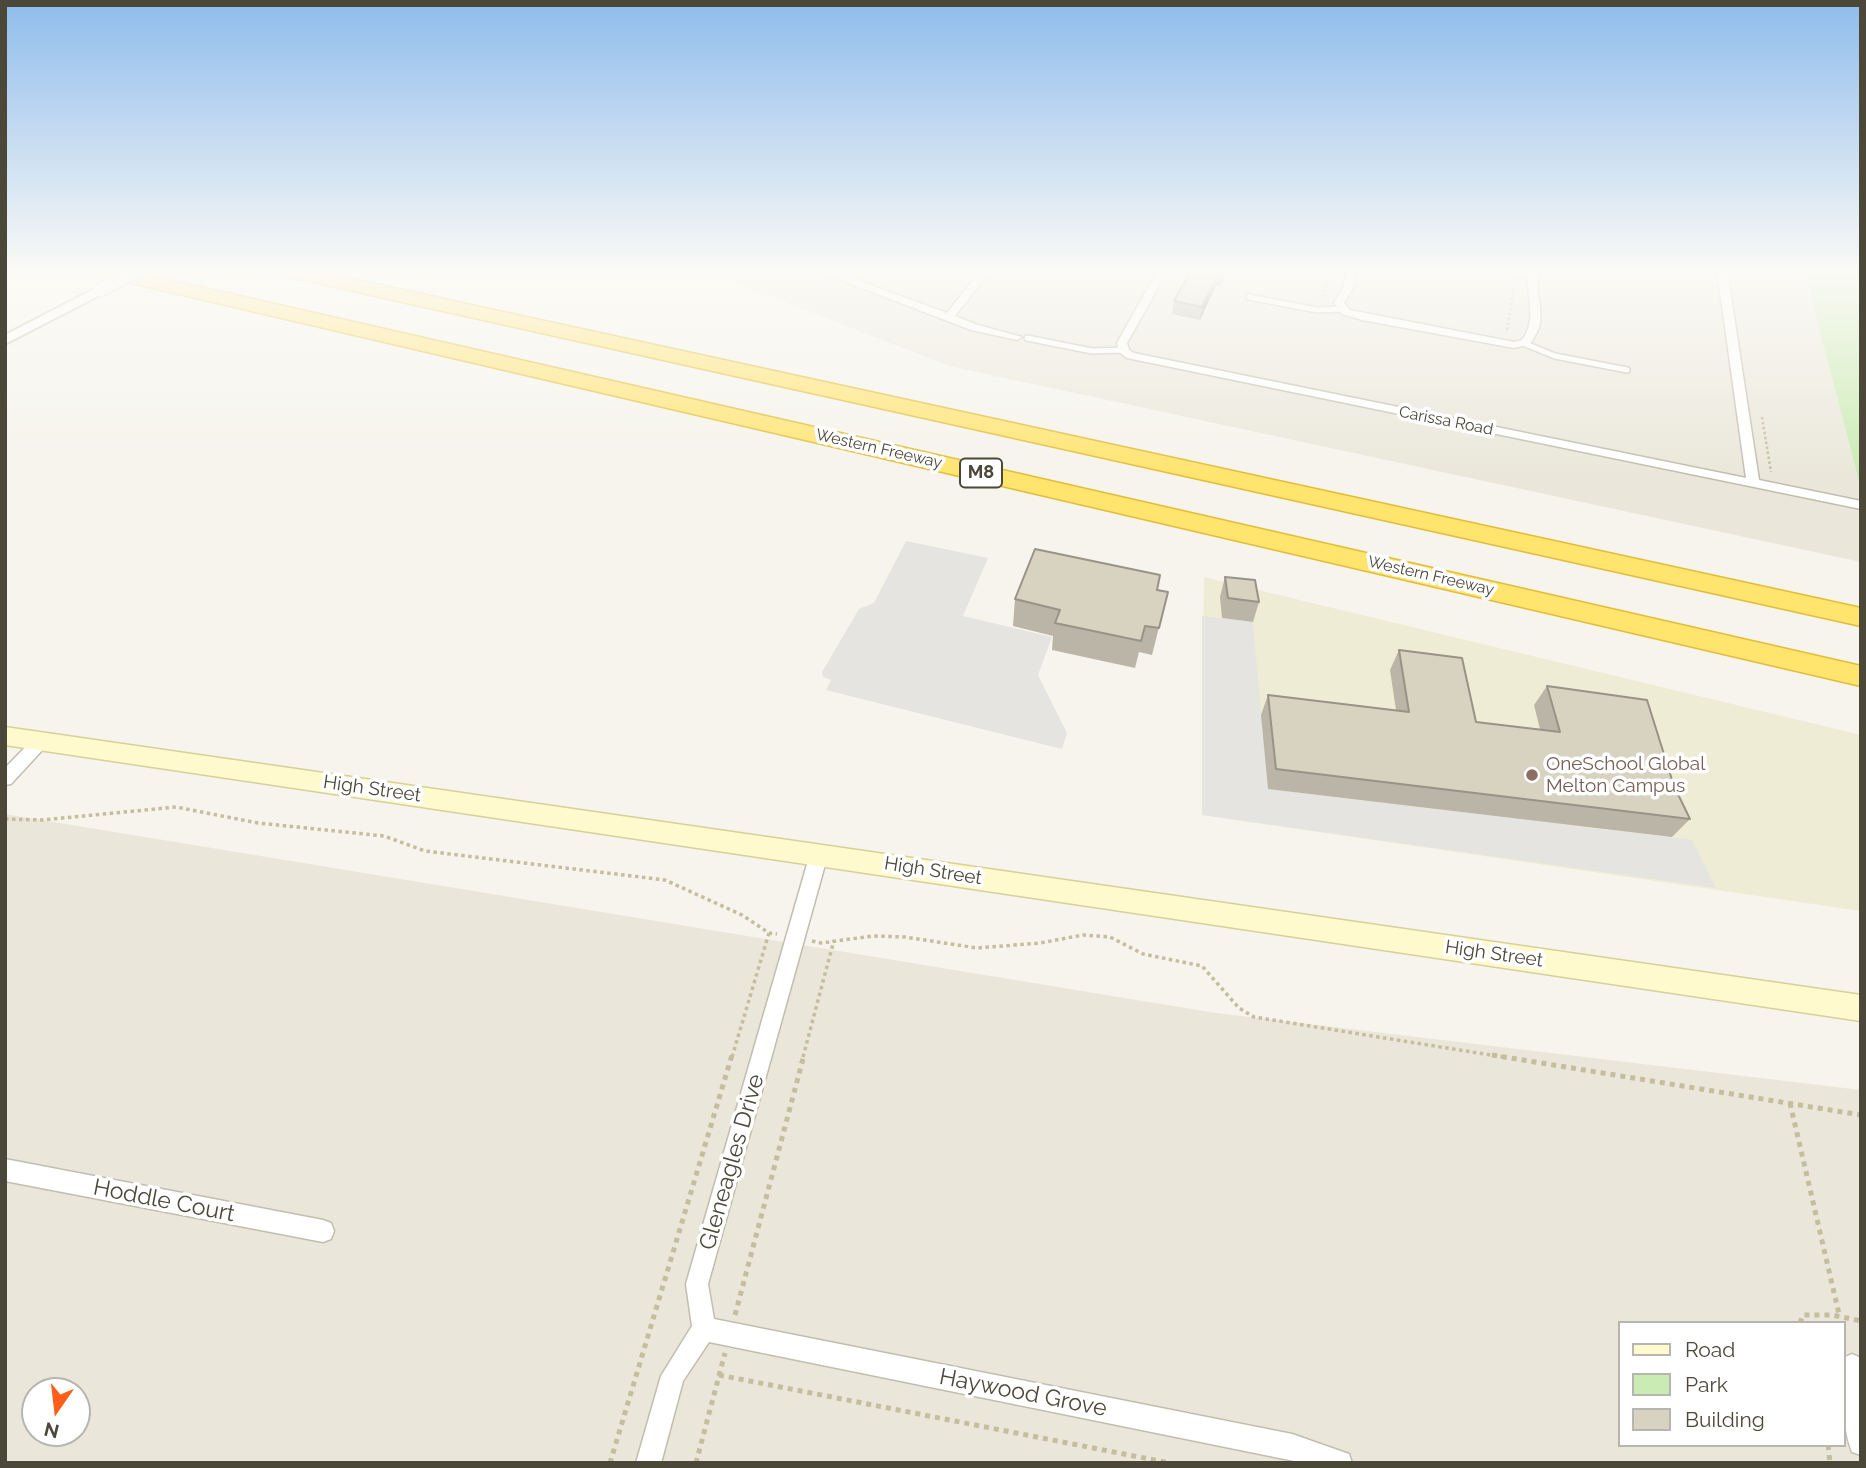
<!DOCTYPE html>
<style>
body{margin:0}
#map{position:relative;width:1866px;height:1468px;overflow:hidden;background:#f6f4ec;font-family:Raleway,sans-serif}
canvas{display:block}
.frame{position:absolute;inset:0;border:7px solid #4b4739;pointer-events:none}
.legend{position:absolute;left:1618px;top:1321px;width:228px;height:126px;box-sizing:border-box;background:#fff;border:2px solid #b7b5b0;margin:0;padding:9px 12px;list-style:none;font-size:21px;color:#4b4739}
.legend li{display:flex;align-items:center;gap:14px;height:35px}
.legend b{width:35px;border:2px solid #b7b5b0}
.north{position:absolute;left:21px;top:1377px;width:70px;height:70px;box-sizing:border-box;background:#fff;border:2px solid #b7b5b0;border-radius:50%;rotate:194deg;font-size:19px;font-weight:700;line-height:28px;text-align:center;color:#4b4739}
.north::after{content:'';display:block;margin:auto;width:24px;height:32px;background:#ff5e1a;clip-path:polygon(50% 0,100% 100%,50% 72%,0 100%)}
</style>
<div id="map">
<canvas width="1866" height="1468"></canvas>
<div class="frame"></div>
<ul class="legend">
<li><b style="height:9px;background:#fffacd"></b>Road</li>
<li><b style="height:19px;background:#caebb4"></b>Park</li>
<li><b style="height:19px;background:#d8d2c1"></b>Building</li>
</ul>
<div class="north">N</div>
</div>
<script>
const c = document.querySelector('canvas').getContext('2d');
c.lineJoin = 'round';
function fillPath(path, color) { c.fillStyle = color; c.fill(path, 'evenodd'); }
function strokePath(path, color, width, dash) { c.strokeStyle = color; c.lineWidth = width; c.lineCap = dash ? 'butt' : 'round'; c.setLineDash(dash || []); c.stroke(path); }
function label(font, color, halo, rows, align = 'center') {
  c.font = font + ' Raleway,sans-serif'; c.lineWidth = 7; c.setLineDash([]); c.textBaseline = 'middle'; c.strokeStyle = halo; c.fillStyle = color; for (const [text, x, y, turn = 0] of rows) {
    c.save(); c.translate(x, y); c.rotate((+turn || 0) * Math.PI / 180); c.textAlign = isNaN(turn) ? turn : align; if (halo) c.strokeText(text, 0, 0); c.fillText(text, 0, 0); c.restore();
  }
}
fillPath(new Path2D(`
 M703 270H1804L1861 489V562L949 366Z
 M5 814 1216 1013 1861 1090V1463H5ZM1619 1323H1843V1445H1619ZM35 1391H77V1433H35Z`), '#eae7da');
fillPath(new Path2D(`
 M1204 577 1861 735V911L1202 815Z`), '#efecd5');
fillPath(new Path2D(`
 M1804 270H1861V489Z`), '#caebb4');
fillPath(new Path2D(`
 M906 541 988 558 963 616 1052 637 1038 675 1067 733 1062 749 826 690 831 680 823 677 822 672 859 609 874 603Z
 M1202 616 1253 622 1268 789 1692 840 1716 888 1202 815Z`), '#e5e4e0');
const service = new Path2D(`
 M1249 297 1317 310 1343 309
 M1027 338 1092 351 1124 350
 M1523 343 1555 356 1627 370`);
const minor = new Path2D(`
 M815 270H830L947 313 981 270H991L955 316 978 325 1022 337 1017 340 971 330Z
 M1158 270H1168L1127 343 1129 350 1134 353 1746 478 1717 270H1727L1759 480 1861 501V509L1127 358 1119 352 1117 343Z
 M1347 270H1357L1354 286 1344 303 1350 310 1514 342 1522 340C1539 317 1524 295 1529 270H1539C1532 302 1552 314 1530 344L1514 348 1362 320 1342 314 1334 303 1344 286Z
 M41 735 47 737 49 741 47 745 11 784 5 785V768L35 737Z
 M819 847 825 849 828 854 708 1284 714 1319 1292 1434 1349 1454 1352 1463H1304L709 1342 683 1381 661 1463H636L661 1376 692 1326 686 1284 810 854 813 849Z
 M5 1159 323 1220 331 1223 334 1231 331 1239 323 1242 5 1181Z
 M1852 1354 1861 1358V1455L1852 1452C1841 1424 1843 1388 1843 1358Z`);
const tertiary = new Path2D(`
 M100 286 104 287V293L5 344V335Z`);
const secondary = new Path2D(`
 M5 727 1861 995V1021L5 745Z`);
const motorway = new Path2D(`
 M92 270H126L1861 666V686L101 276Z
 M276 270H311L1861 608V626L285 276Z`);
strokePath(service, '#c2beae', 8);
strokePath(minor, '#c2beae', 3);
strokePath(tertiary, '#c2beae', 4);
strokePath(secondary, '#d7d09b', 3);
strokePath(motorway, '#e2bd3a', 3);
strokePath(new Path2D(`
 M1322 297 1331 270
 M1507 330 1516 276
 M1762 417 1771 472`), '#c4bd9e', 2.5, [2.5, 2.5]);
strokePath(new Path2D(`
 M5 819 42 820 176 807 258 823 384 836 425 851 665 880 742 915 769 933 777 934
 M812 941 821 943 873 936 905 937 977 948 1040 943 1083 935 1110 937 1143 954 1202 966 1239 1008 1254 1017 1503 1057
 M732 1057 769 933
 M803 1057 834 940`), '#c4bd9e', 3.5, [3.5, 3.5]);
strokePath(new Path2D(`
 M1492 1055 1861 1115
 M1790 1103 1839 1314
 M735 1315 804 1055
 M1800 1323 1803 1315H1832L1861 1321
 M719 1375 1170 1463
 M1828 1445 1830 1463
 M610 1463 732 1055
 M696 1463 725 1353`), '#c4bd9e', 5, [5, 5]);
strokePath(service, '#fff', 5);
fillPath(minor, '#fff');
fillPath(tertiary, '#fff');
fillPath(secondary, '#fffacd');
fillPath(motorway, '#ffe46e');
const tertiaryBridge = new Path2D(`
 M100 290 137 270`);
strokePath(tertiaryBridge, '#c2beae', 16, []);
strokePath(tertiaryBridge, '#fff', 13);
fillPath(new Path2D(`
 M1189 270H1228L1220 286H1216L1200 320 1172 314 1174 301 1188 275Z
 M1225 577 1259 602 1253 622 1222 618 1220 597Z
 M1157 590 1168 592 1152 655 1139 652 1135 668 1052 650 1053 636 1013 626 1015 599Z
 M1399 650 1476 722 1540 729 1534 705 1547 686 1674 786 1690 819 1672 837 1268 789 1261 715 1268 695 1396 710 1390 670Z`), '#bab5a6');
fillPath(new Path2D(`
 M1225 270H1228L1220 286 1223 274Z
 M1219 273 1216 286 1200 320 1202 307Z`), '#979387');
const building = new Path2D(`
 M1191 270H1225L1223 274 1219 273 1202 307 1174 301Z
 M1035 549 1160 575 1157 590 1168 592 1159 628 1145 626 1141 641 1055 623 1060 610 1015 599Z
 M1225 577 1255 580 1259 602 1228 598Z
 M1399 650 1462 658 1476 722 1560 732 1547 686 1647 700 1674 786 1690 819 1276 769 1268 695 1409 712Z`);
fillPath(building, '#d8d2c1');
strokePath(building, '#979387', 2);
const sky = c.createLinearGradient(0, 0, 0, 476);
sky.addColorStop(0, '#8ebcec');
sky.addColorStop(0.57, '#fbfaf6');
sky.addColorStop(1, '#fbfaf600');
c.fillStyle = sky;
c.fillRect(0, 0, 1866, 476);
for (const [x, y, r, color] of [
 [1532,775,7,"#8d6e63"]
]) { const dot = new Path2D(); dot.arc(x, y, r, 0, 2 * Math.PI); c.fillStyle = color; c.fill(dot); strokePath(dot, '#fff', 2.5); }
label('16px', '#4b4739', '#fff', [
 ["Carissa Road",1446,421,11],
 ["Western Freeway",879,449,13],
 ["Western Freeway",1431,576,13]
]);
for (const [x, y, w] of [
 [981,473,42]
]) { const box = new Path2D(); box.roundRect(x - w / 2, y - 14.5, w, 29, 5); c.fillStyle = '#fff'; c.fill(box); strokePath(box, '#4b4739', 2); }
label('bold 18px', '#4b4739', null, [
 ["M8",981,473]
]);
label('19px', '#785e54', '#fff', [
 ["OneSchool Global",1546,764],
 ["Melton Campus",1546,786]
], 'left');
label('19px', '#4b4739', '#fff', [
 ["High Street",372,789,8],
 ["High Street",933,871,9],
 ["High Street",1494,954,8]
]);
label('23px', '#4b4739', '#fff', [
 ["Gleneagles Drive",732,1162,-74],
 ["Hoddle Court",164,1201,11],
 ["Haywood Grove",1023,1393,11]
]);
</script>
